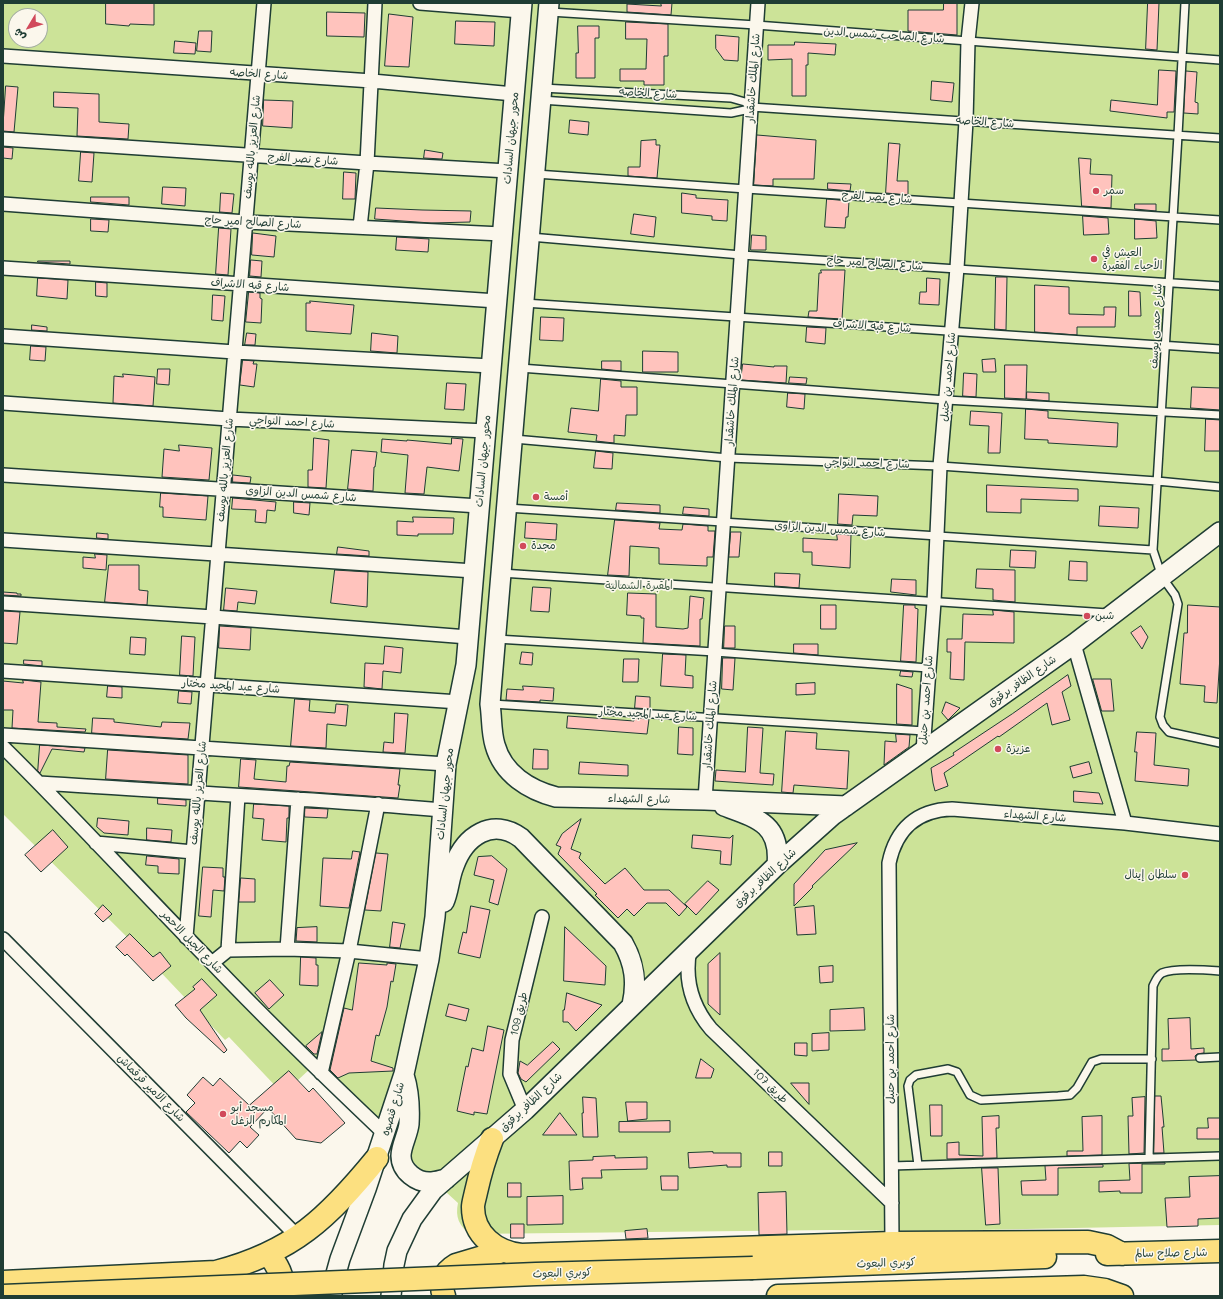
<!DOCTYPE html>
<meta charset="utf-8">
<style>
body{margin:0}
#map{position:relative;width:1223px;height:1299px;overflow:hidden;background:#fbf7ec;font-family:Mali,"Playpen Sans Arabic",sans-serif}
canvas{display:block}
.frame{position:absolute;inset:0;border:4px solid #1f3d34;pointer-events:none}
.north{position:absolute;left:8px;top:8px;width:40px;height:40px;box-sizing:border-box;background:#fbf7ec;border:1px solid #a3ada2;border-radius:50%;rotate:232deg;font-size:11px;font-weight:700;line-height:16px;text-align:center;color:#1f3d34}
.north::after{content:'';display:block;margin:auto;width:14px;height:18px;background:#d1495b;clip-path:polygon(50% 0,100% 100%,50% 72%,0 100%)}
</style>
<div id="map">
<canvas width="1223" height="1299"></canvas>
<div class="frame"></div>
<div class="north">ش</div>
</div>
<script>
const c = document.querySelector('canvas').getContext('2d');
c.lineJoin = 'round';
function fillPath(path, color) { c.fillStyle = color; c.fill(path, 'evenodd'); }
function strokePath(path, color, width, dash) { c.strokeStyle = color; c.lineWidth = width; c.lineCap = dash ? 'butt' : 'round'; c.setLineDash(dash || []); c.stroke(path); }
function label(font, color, halo, rows, align = 'center') {
  c.font = font + ' Mali,"Playpen Sans Arabic",sans-serif'; c.lineWidth = 3; c.setLineDash([]); c.textBaseline = 'middle'; c.strokeStyle = halo; c.fillStyle = color; for (const [text, x, y, turn = 0] of rows) {
    c.save(); c.translate(x, y); c.rotate((+turn || 0) * Math.PI / 180); c.textAlign = isNaN(turn) ? turn : align; if (halo) c.strokeText(text, 0, 0); c.fillText(text, 0, 0); c.restore();
  }
}
fillPath(new Path2D(`
 M3 3H1220V1225L929 1231 832 1230 470 1234C459 1226 455 1217 458 1203L358 1112 312 1067 283 1094 229 1037 225 1040 133 943 3 814ZM16 16H40V40H16Z`), '#cce398');
const building = new Path2D(`
 M106 3H154V25L130 24 129 26 106 24Z
 M661 3H672L671 15 627 12V4L661 6Z
 M944 3H957V35L908 31V10H943Z
 M1148 3H1159L1157 50 1146 49Z
 M327 12 365 13 364 37 327 36Z
 M389 14 413 17 409 67 385 66Z
 M456 21 495 22 494 46 455 44Z
 M626 22 668 24V56H664V85H644V81H620V69H646L647 39H626Z
 M578 26H599V38H595V78H576V53H578Z
 M199 31H212L211 52 197 51Z
 M716 35 739 37 738 61 724 60 716 49Z
 M175 41 196 43 195 54 174 53Z
 M795 42 836 44 835 55 808 53V65H806V96H792V59L768 60V45H794Z
 M1159 70 1176 71 1174 112H1167V118L1110 111 1111 100 1157 105Z
 M1186 71 1197 72 1195 102 1198 103V114L1184 113Z
 M932 81 954 83 952 102 931 100Z
 M6 86 18 87 14 132 3 131Z
 M54 92 99 94V122L129 124 128 139 77 136 78 108 54 107Z
 M264 100 293 101 292 128 263 126Z
 M570 120 589 122 588 135 569 133Z
 M757 135 816 140 814 179H773V186L754 185Z
 M656 140V145H660L657 178 628 176V167H640L641 141Z
 M889 143 900 144 897 181H908V195L886 193Z
 M3 147 13 148 12 159 3 158Z
 M425 150 443 153 442 159 424 158Z
 M81 152 94 153 92 182 79 181Z
 M1079 158 1091 159 1090 174 1112 175 1111 208 1082 206Z
 M344 172 356 173 355 199H343Z
 M828 183 851 184 850 191 828 189Z
 M163 187 186 188 185 206 162 204Z
 M221 193 234 194 232 213 220 212Z
 M682 193 696 195V198L728 200 727 221 712 220V216L682 213Z
 M91 197H129V205L91 202Z
 M827 199 849 201 848 217H846L845 228 825 227Z
 M1135 204H1156V211L1135 209Z
 M376 208 422 210 471 211 470 222 431 223 375 219Z
 M634 214 656 217 654 237 631 234Z
 M1083 216 1108 218 1109 234 1084 235Z
 M91 219 109 220 108 232 91 231Z
 M1135 219 1156 221 1157 238 1135 239Z
 M219 228 231 229 228 275 216 274Z
 M253 233 276 236 274 257 252 255Z
 M752 235 766 236V250H751Z
 M397 237 429 239 428 252 396 250Z
 M251 260 262 261 261 277 250 276Z
 M38 261H70V264L38 262Z
 M821 270H845L842 319 808 317 809 311H817L819 273H821Z
 M996 277H1007L1006 330 995 329Z
 M38 278 68 280 67 299 37 296Z
 M927 278 940 279 939 305 919 304 920 292H926Z
 M96 282 107 283V297L96 296Z
 M1035 285 1069 287V314L1104 315V307H1116L1115 327H1077V335L1035 332Z
 M1129 291 1140 292 1141 316H1129Z
 M249 292 260 293V298L262 299 261 323 246 322Z
 M213 295 225 296 223 321 212 320Z
 M310 301 354 305 351 334 306 331V303H310Z
 M541 317 564 318 563 341 540 340Z
 M32 325 47 327V331L32 330Z
 M807 327 826 328 825 344 806 342Z
 M247 333 256 334 255 345H245Z
 M372 333 398 336 397 353 371 351Z
 M31 346 46 347 45 361 30 360Z
 M643 351 678 352V372H643Z
 M995 359 996 372H983L982 360Z
 M243 360 254 361 253 364H257L254 387 240 385Z
 M602 361H621V371L602 369Z
 M743 364 774 367V366H787L786 383 741 380Z
 M1005 365H1027L1026 399 1005 398Z
 M158 369H170L169 385 157 384Z
 M964 373 977 374 976 397 963 396Z
 M123 374 155 377 153 406 113 403 114 376 123 377Z
 M790 377 807 378 806 384 789 383Z
 M601 379 621 381V387H637V415H626L625 436 614 435V443L596 441 597 435 568 432 571 408 598 411Z
 M447 383 466 384 464 410 445 409Z
 M1192 387 1220 388V410L1191 408Z
 M1027 392 1049 393V401L1027 399Z
 M788 393 805 394 804 409 787 407Z
 M1026 409 1048 411V418L1118 423 1117 447 1048 443V440L1025 439Z
 M971 411 1002 413 1000 453H988L989 426 970 425Z
 M1206 419 1220 420V451H1205Z
 M314 438 329 440 326 488 308 487V470H312Z
 M452 438 463 439 459 471 427 467 424 494 405 493 408 455 381 452 382 439 407 441V440L451 444Z
 M179 445 212 448 209 480 162 477 164 449 179 451Z
 M352 450 377 452 375 467H374L373 491 348 489Z
 M596 451 613 453 612 469 594 468Z
 M233 475 251 477 250 483 233 482Z
 M987 485 1078 489V501L1021 499V513L987 512Z
 M161 493 208 496 206 520 163 517V507H160Z
 M839 494 878 496 877 516 853 515 852 525 838 524Z
 M233 498 276 502 275 511 267 510 266 523 255 522 256 510 232 509Z
 M294 502 310 503 309 515 294 513Z
 M617 503 660 505V513L616 510Z
 M1100 506 1139 508 1138 528 1099 526Z
 M684 507 709 509V516L683 514Z
 M413 517 454 518 453 534H418V536L397 535V521L413 522Z
 M615 520 660 523 659 529 682 530 683 524 708 526V531H715L713 557H707V566L659 564V548L630 546 629 576 608 575Z
 M526 522 557 524 556 540 525 538Z
 M731 532H741L739 557H729Z
 M97 533 108 534V539L97 538Z
 M837 534 851 535 850 568 812 565V552H803V538L837 540Z
 M338 547 369 551V556L337 554Z
 M1011 550 1036 551 1035 568 1010 567Z
 M95 554 107 555 106 570 83 568V557L95 558Z
 M1070 561 1087 562V581L1069 580Z
 M109 565H139V590L148 591 147 605 105 602Z
 M977 569 1015 570V602L993 600V589L976 588Z
 M335 570 368 572 367 607 331 603Z
 M775 573 800 574 799 588 775 586Z
 M892 579 916 580V595L891 592Z
 M533 587 551 588 549 612 531 611Z
 M226 588 257 591 255 604 238 602 237 611 224 610Z
 M3 592 17 593V594H21V596L3 595Z
 M628 593 656 594V627L683 629 688 628 690 596 704 598 702 619H700V646L643 643 644 618H641V616L627 615Z
 M821 605H836V629H821Z
 M904 605H915V608L918 609 916 662 901 661Z
 M1188 605 1220 607V656L1217 703 1204 702 1205 686 1180 684 1184 633H1187Z
 M993 610 1014 612V643L965 642 964 680 950 679 951 652H947V639H962L963 614 993 615Z
 M3 611 20 612 17 644 3 643Z
 M220 626 251 628 250 650 219 648Z
 M725 626H735V648H724Z
 M1141 626 1148 637 1142 649 1131 633Z
 M182 636 195 637 193 676 180 675Z
 M131 637 146 638 145 655 130 654Z
 M794 644H818V655L794 653Z
 M385 646 403 648 401 673 383 671 382 689 364 687 365 663 383 664Z
 M522 652 533 653 532 665 520 664Z
 M663 654 686 655 685 675 693 676V688L661 686Z
 M723 658H735L733 690 722 689Z
 M624 659H639L638 682H623Z
 M24 660 42 661V666L24 664Z
 M901 671 913 672 912 677 900 676Z
 M1068 675 1071 686 1062 692 1070 720 1052 725 1047 703 999 737 998 736 944 773 948 786 935 791 933 783 931 768 954 755 953 753 1012 714Z
 M1093 679H1111L1114 711H1102Z
 M23 680 41 682 38 722 57 723V727L86 729 85 732 12 728 13 710H3V681L23 683Z
 M815 683V694L796 695V684Z
 M897 684 912 689V725L897 724Z
 M108 686 122 687V698L107 697Z
 M523 686 554 688 553 701 540 700V702L506 700 507 689 523 690Z
 M179 691 192 692 191 704 178 703Z
 M636 696 650 697V709L635 708Z
 M295 699 310 700 309 711 335 713 336 704 348 705 346 726 327 724 326 748 291 746Z
 M946 702 960 708 948 720 942 713Z
 M395 713 408 714 405 753 383 752 384 742 393 743Z
 M568 716 634 721V718L649 719 647 734 567 728Z
 M93 718 114 719V722L161 727 162 722 190 723 188 739 92 733Z
 M679 727 693 728V755L678 754Z
 M748 727 763 728 760 773 774 774 773 785 715 781 716 770 745 772Z
 M786 731 817 733 816 749 849 751 847 789 794 785 793 793 782 792Z
 M1137 732 1156 733 1154 765 1189 769 1188 786 1135 781 1137 752H1135Z
 M896 734 910 735 909 747 884 765 885 741 896 742Z
 M40 745 85 748 84 752 52 749 40 773 38 771Z
 M534 749 548 750V769H533Z
 M108 750 188 755V784L106 779Z
 M241 759 256 760 254 779 286 782 287 766H289L290 762 400 769 398 785H400L398 798 239 787Z
 M580 762 628 765V776L579 774Z
 M1089 762 1092 773 1073 778 1070 767Z
 M1074 791 1099 793 1103 804 1074 802Z
 M158 798 186 800V806L158 804Z
 M254 804 289 806V818H287L286 842 262 840 264 819 253 818Z
 M305 808 328 809 327 818 305 817Z
 M98 818 129 821 128 835 104 833 97 827Z
 M581 819 571 849 581 853 579 858 605 884 625 868 644 890H669L687 907 679 916 666 903H647L634 916 627 909 618 918 595 895 597 894 558 854 561 847 556 845 562 834Z
 M147 828 172 830 171 842 147 840Z
 M53 830 68 847 41 872 25 855Z
 M693 835 730 838 733 835 731 865 720 864 721 851 692 848Z
 M857 843 812 886 813 887 794 906V884L825 850Z
 M353 851 360 852 349 908 320 906 323 858 351 859Z
 M376 853 388 854 381 911 365 910Z
 M147 856 179 859V874L158 873V866L146 865Z
 M492 856 507 869 498 905 489 902 494 880 474 875 478 857Z
 M203 867 223 868V877H225L224 891 213 890 211 917 199 916Z
 M241 878 255 879V902H239Z
 M708 881 719 890 696 915 685 904Z
 M103 905 112 914 103 922 95 914Z
 M471 906 490 910 480 958 458 953 463 932 466 933Z
 M814 906 816 934 797 935 795 908Z
 M393 922 405 924 400 948 390 947Z
 M317 927V942L296 941 297 928Z
 M565 927 606 966 605 985 564 981Z
 M130 934 153 957 160 952 171 966 153 981 127 954 125 956 116 947Z
 M720 953V1015L708 1004V964Z
 M301 957 316 958V965H318V986L300 985Z
 M359 963 387 965V963L396 964 393 982 391 981 387 1007 379 1036 376 1035 371 1061 393 1068V1071L349 1073 338 1078 330 1070 344 1008 352 1010Z
 M833 966V982L820 983 819 967Z
 M202 979 217 995 200 1010 227 1050 224 1053 186 1018 175 1005 195 989 193 987Z
 M270 980 284 995 269 1009 255 993Z
 M567 993 602 1005 576 1031 568 1022H563V1010H564Z
 M449 1004 469 1009 466 1021 446 1016Z
 M864 1008 865 1030 830 1031V1010Z
 M1190 1018 1191 1049 1204 1048V1053L1197 1054 1195 1056 1196 1060 1162 1061V1049H1169L1168 1019Z
 M488 1026 504 1030 487 1114 474 1112V1115L457 1111 466 1066 468 1067 472 1048 483 1051Z
 M322 1032 317 1054H314L306 1046Z
 M829 1033V1050L812 1051V1034Z
 M553 1042 560 1049 526 1082 521 1079 518 1073 520 1061 527 1065Z
 M795 1043H807V1056L795 1055Z
 M701 1059 714 1069 711 1078H696Z
 M289 1071 309 1092 313 1088 345 1123 321 1143 296 1139 268 1108 250 1127 259 1135 247 1148 240 1141 229 1153 186 1112 195 1103 187 1095 203 1077 213 1086 220 1078 249 1105Z
 M791 1083H809V1104Z
 M1155 1096H1161L1164 1127H1162L1164 1153H1154Z
 M583 1097 596 1098 598 1137H583L582 1113H583Z
 M1145 1097 1144 1153 1129 1154 1128 1116H1133L1132 1098Z
 M626 1102H647V1119L628 1121Z
 M930 1105H942V1136H931Z
 M560 1113 577 1135H543Z
 M999 1116V1128H996L997 1158 947 1159V1143L959 1142V1155L983 1156 982 1117Z
 M1102 1116V1155L1067 1156V1151H1083L1082 1117Z
 M1208 1118H1220V1139H1197V1128H1208Z
 M670 1121V1132H619V1122Z
 M713 1152V1153H741V1167H727V1165L689 1168 688 1153Z
 M769 1152H782V1166H769Z
 M615 1156V1158L647 1157V1169L601 1170 602 1178H582L583 1189 570 1190 569 1161 593 1160V1157Z
 M1165 1163V1164H1142V1193H1120V1191L1099 1192V1181L1130 1180 1129 1164Z
 M1103 1165V1167L1058 1168V1195H1022L1021 1181 1046 1180 1045 1166Z
 M982 1168H998L1000 1224 986 1225Z
 M661 1176H678V1190H662Z
 M1220 1176V1218L1198 1219V1226L1167 1227 1165 1198 1190 1197 1189 1177Z
 M508 1183H521V1197H508Z
 M786 1192 787 1234 759 1235 758 1193Z
 M563 1196V1224L527 1225V1197Z
 M511 1224H524V1238H511Z
 M647 1229 648 1238 626 1239 625 1231Z`);
fillPath(building, '#ffc3bd');
strokePath(building, '#1f3d34', 1);
const service = new Path2D(`
 M1185 3 1178 135 1153 550 1162 577 1175 595 1178 604 1160 717 1163 725 1169 732 1220 743
 M550 12 756 25 1220 60
 M542 88 731 98 745 102 751 107
 M541 100 731 113 745 110 751 107 1220 138
 M536 174 746 189 1220 220
 M530 237 741 255 1220 286
 M524 303 1220 349
 M520 368 946 400 1220 415
 M514 439 728 458 940 466 1157 481 1220 487
 M507 508 1153 550
 M501 573 1108 613
 M496 639 715 652 928 668
 M492 704 925 731
 M1200 1058 1220 1057
 M1149 1158 1153 986C1155 982 1157 976 1162 973 1173 968 1207 970 1220 971
 M918 1165 908 1086 910 1080 916 1075 948 1069 957 1072 970 1095 981 1100 1058 1096 1070 1095 1077 1088 1092 1062 1101 1059H1152
 M891 1166 1220 1156`);
const minor = new Path2D(`
 M420 3 521 11
 M3 56 372 81 514 94
 M3 139 367 163 508 171
 M3 204 246 222 502 234
 M360 227 367 163 375 3
 M3 268 497 301
 M3 336 235 352 491 366
 M3 403 229 419 486 431
 M3 475 479 506
 M3 540 474 571
 M3 603 213 617 468 637
 M1074 644 1125 823
 M3 671 459 702
 M3 735 446 764
 M3 747C74 817 141 891 211 962 267 1021 326 1078 385 1134
 M923 751 934 602 940 466 957 268 966 121 968 41 972 3
 M39 783C174 792 308 798 442 810
 M705 800 758 3
 M96 843 193 852
 M186 937 264 3
 M3 939 298 1237
 M287 949 298 799
 M690 949C684 979 691 1005 711 1029L892 1203
 M228 950 238 796
 M212 963 228 950 287 949 349 951 429 959
 M321 1073 349 951 378 804
 M525 1110 510 1074 512 1040 542 917
 M892 1243 889 863C896 829 917 810 952 809L1125 823 1220 834`);
const secondary = new Path2D(`
 M549 3 490 704C492 717 491 732 495 745 503 774 529 790 556 797L705 800 846 806
 M724 806C757 818 781 824 777 865
 M444 902C449 891 449 878 454 866 465 836 492 817 521 838L623 943C635 964 637 983 632 1005
 M404 1075C409 1091 410 1107 409 1124 408 1134 401 1146 401 1156 401 1171 417 1183 431 1182 436 1182 441 1180 446 1179
 M332 1296V1288L340 1259 366 1189 404 1074 429 959 435 917 446 764 466 665 522 3
 M391 1296 394 1265 397 1251 412 1219 433 1190 525 1110 777 865 833 815 1074 644 1220 532`);
const trunk = new Path2D(`
 M492 1139C485 1157 480 1174 476 1192 475 1197 473 1203 473 1207 473 1235 496 1252 521 1255L892 1243 1088 1242 1107 1246 1122 1254
 M268 1254C279 1266 285 1280 282 1296
 M1107 1254 1220 1251
 M753 1268 1045 1257
 M3 1282 216 1272C293 1252 328 1218 377 1158
 M444 1296C439 1283 444 1272 456 1265L503 1251
 M778 1296 1084 1287 1105 1290 1122 1296`);
strokePath(service, '#1f3d34', 10);
strokePath(minor, '#1f3d34', 16);
strokePath(secondary, '#1f3d34', 22);
strokePath(trunk, '#1f3d34', 25);
strokePath(service, '#fbf7ec', 7);
strokePath(minor, '#fbf7ec', 13);
strokePath(secondary, '#fbf7ec', 19);
strokePath(trunk, '#fce080', 22);
const trunkBridge = new Path2D(`
 M3 1296 536 1274 753 1268`);
strokePath(trunkBridge, '#1f3d34', 25, []);
strokePath(trunkBridge, '#fce080', 22);
for (const [x, y, r, color] of [
 [1096,191,4,"#d1495b"],
 [1094,259,4,"#d1495b"],
 [536,497,4,"#d1495b"],
 [523,546,4,"#d1495b"],
 [1087,616,4,"#d1495b"],
 [998,749,4,"#d1495b"],
 [1185,875,4,"#d1495b"],
 [223,1114,4,"#d1495b"]
]) { const dot = new Path2D(); dot.arc(x, y, r, 0, 2 * Math.PI); c.fillStyle = color; c.fill(dot); strokePath(dot, '#fbf7ec', 1.5); }
label('11px', '#1f3d34', '#fbf7ec', [
 ["شارع الصاحب شمس الدين",884,35,4],
 ["شارع الخاصه",259,74,4],
 ["شارع الملك خاشقدار",753,78,-86],
 ["شارع الخاصه",648,93,3],
 ["شارع الخاصه",985,122,4],
 ["محور جيهان السادات",511,138,-85],
 ["شارع العزيز بالله يوسف",252,147,-85],
 ["شارع نصر الفرج",303,159,4],
 ["شارع نصر الفرج",877,197,4],
 ["شارع الصالح امير حاج",253,222,3],
 ["شارع الصالح امير حاج",875,263,4],
 ["شارع قبه الاشراف",250,285,4],
 ["شارع قبه الاشراف",872,326,4],
 ["شارع حمدى يوسف",1156,326,-87],
 ["شارع احمد بن حنبل",948,377,-85],
 ["شارع الملك خاشقدار",732,401,-86],
 ["شارع احمد النواجي",292,422,3],
 ["محور جيهان السادات",483,461,-85],
 ["شارع احمد النواجي",867,463,2],
 ["شارع العزيز بالله يوسف",225,470,-85],
 ["شارع شمس الدين الزاوى",301,494,4],
 ["شارع شمس الدين الزاوى",830,529,4],
 ["شارع الظافر برقوق",1022,681,-35],
 ["شارع عبد المجيد مختار",231,686,4],
 ["شارع احمد بن حنبل",926,700,-86],
 ["شارع عبد المجيد مختار",648,714,3],
 ["شارع الملك خاشقدار",710,725,-86],
 ["شارع العزيز بالله يوسف",198,793,-85],
 ["محور جيهان السادات",445,794,-84],
 ["شارع الشهداء",639,799,1],
 ["شارع الشهداء",1035,816,4],
 ["شارع الظافر برقوق",765,878,-43],
 ["شارع الجبل الاحمر",192,942,46],
 ["طريق 109",519,1014,-77],
 ["شارع احمد بن حنبل",891,1059,-90],
 ["طريق 107",770,1086,44],
 ["شارع الامير قرقماش",151,1088,45],
 ["شارع الظافر برقوق",531,1102,-43],
 ["شارع قنصوه",393,1109,-73],
 ["شارع صلاح سالم",1171,1253,-1],
 ["كوبري البعوث",886,1263,-2],
 ["كوبري البعوث",562,1273,-2]
]);
label('11px', '#1f3d34', '#fbf7ec', [
 ["سمر",1104,191],
 ["العيش في",1102,253],
 ["الأحياء الفقيرة",1102,266],
 ["أمسة",544,497],
 ["مجدة",531,546],
 ["شبن",1095,616],
 ["عزيزة",1006,749],
 ["سلطان إينال",1177,875,"right"],
 ["مسجد أبو",231,1108],
 ["المكارم الزغل",231,1121]
], 'left');
label('11px', '#425e48', '#fbf7ec', [
 ["المقبرة الشمالية",639,586]
]);
</script>
